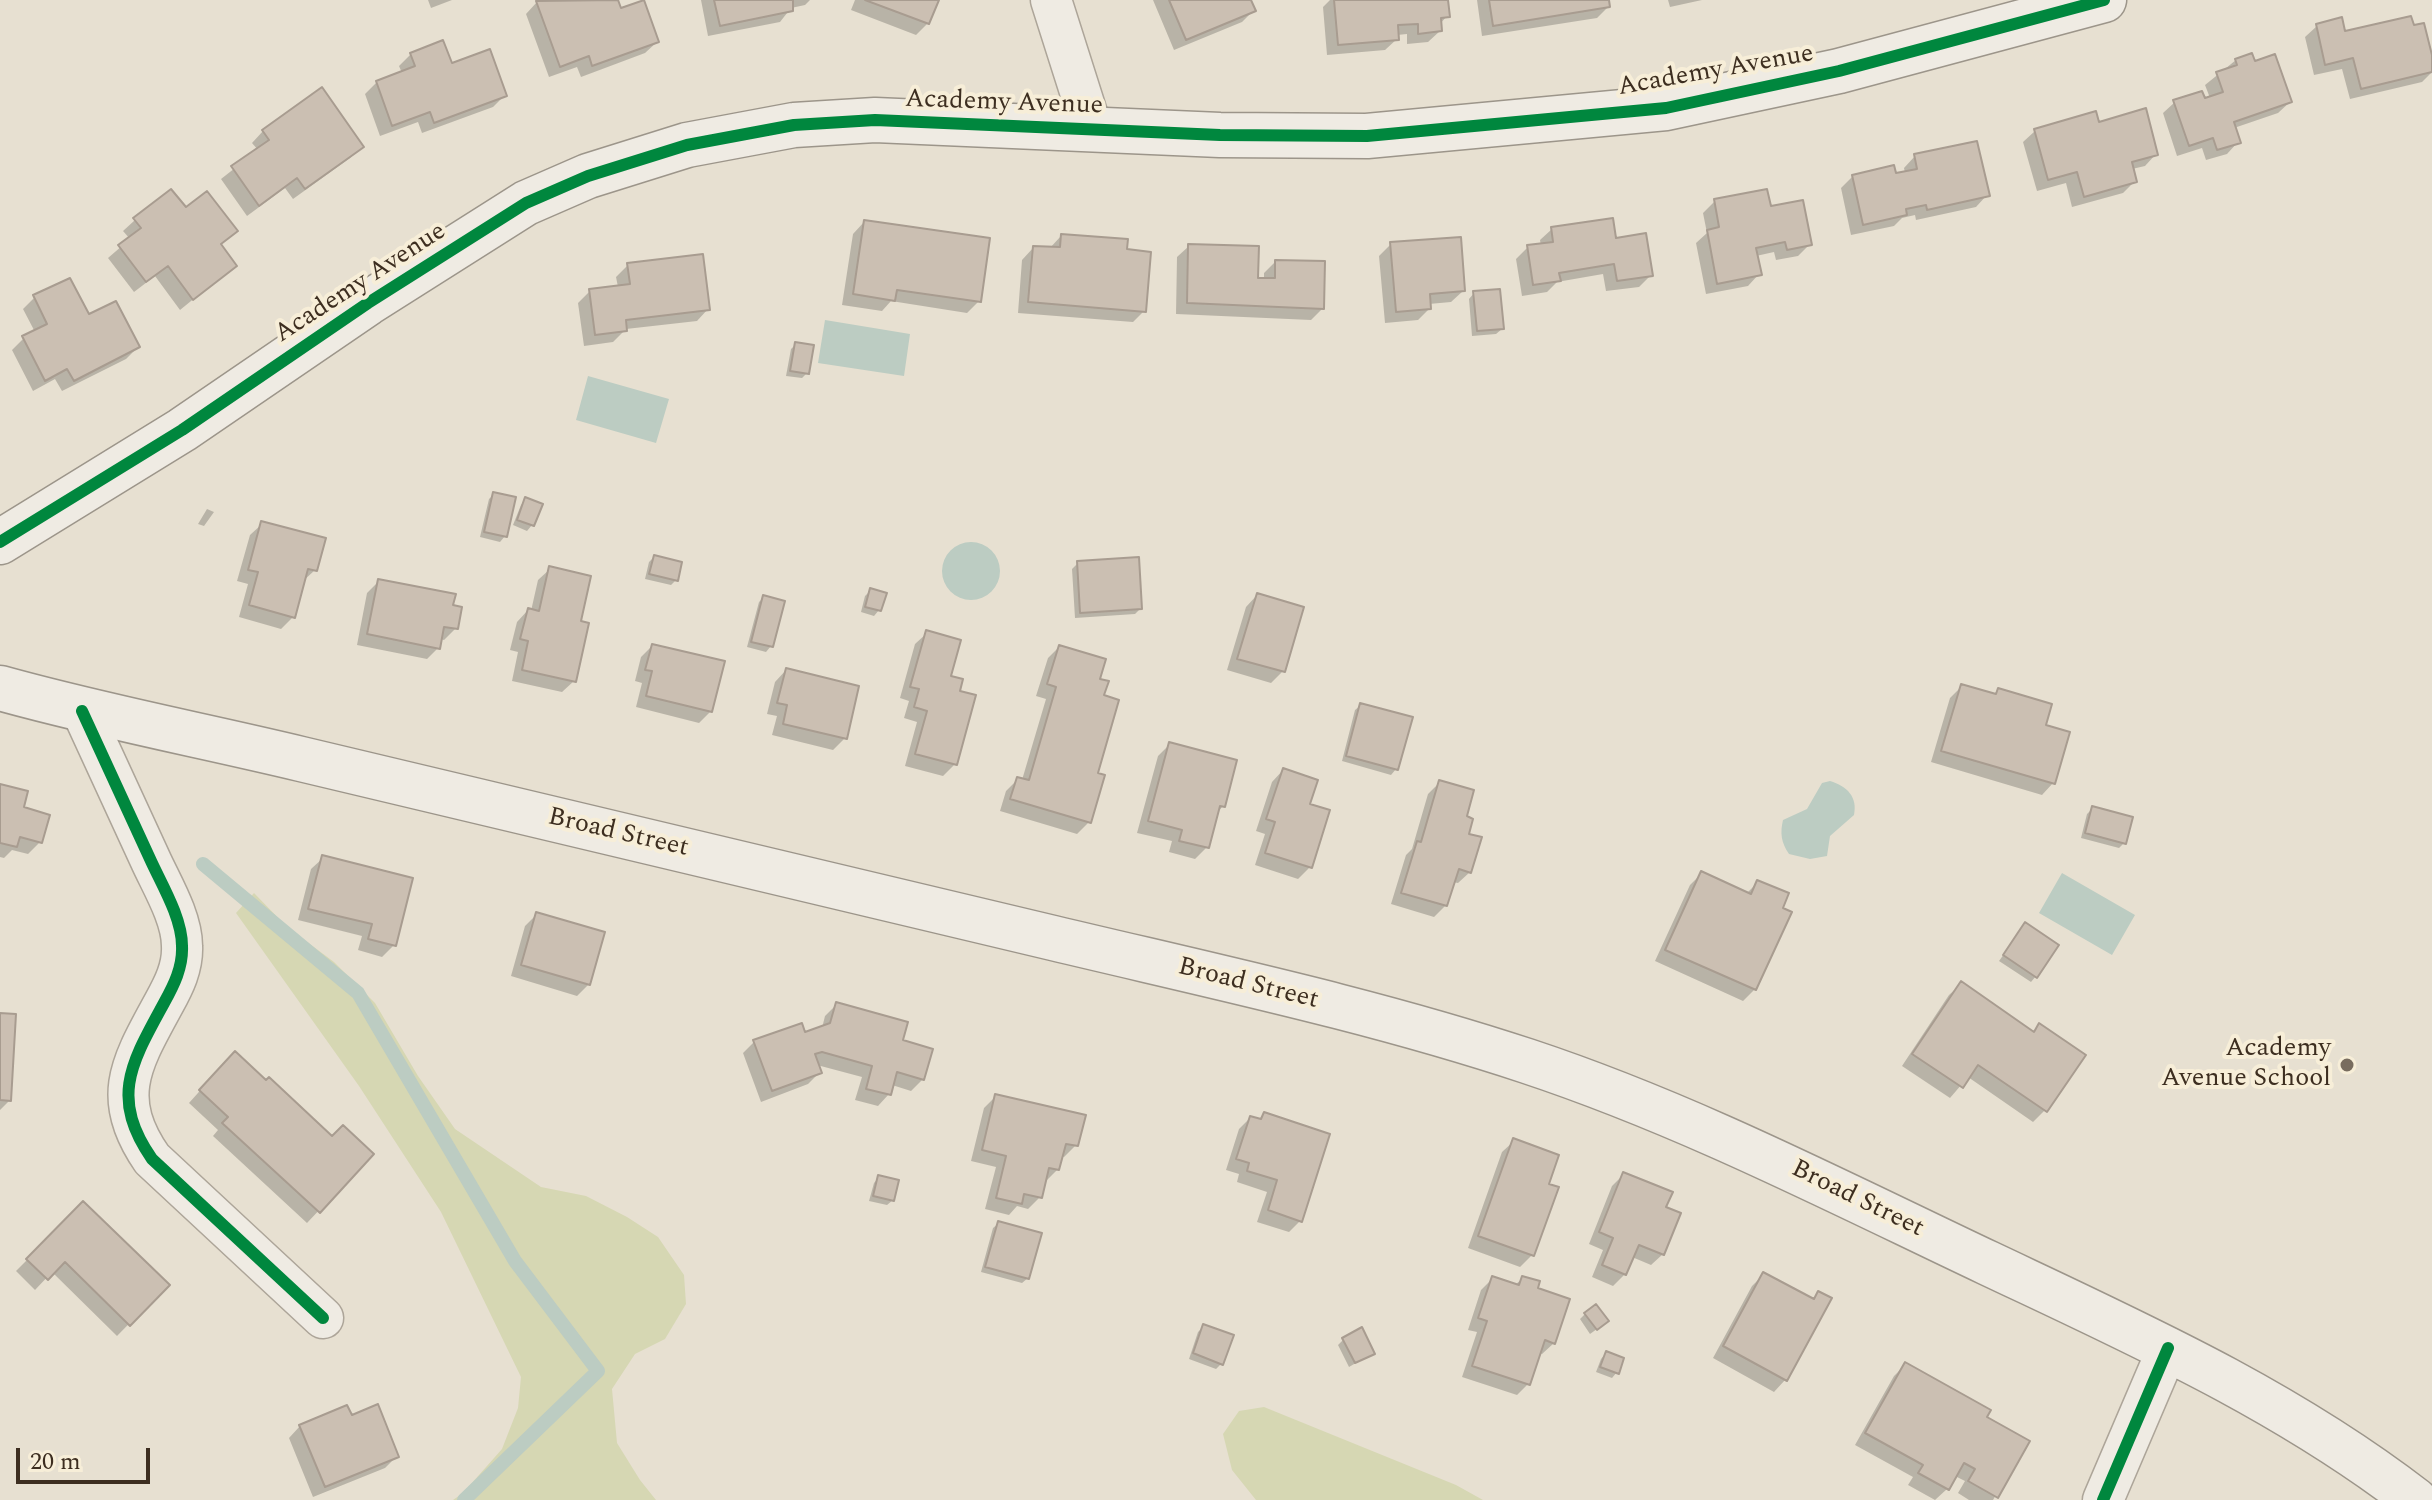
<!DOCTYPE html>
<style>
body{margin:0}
#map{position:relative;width:2432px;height:1500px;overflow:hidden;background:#e7e0d1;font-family:Spectral,serif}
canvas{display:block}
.scale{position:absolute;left:16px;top:1448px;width:134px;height:36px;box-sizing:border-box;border:4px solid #3d2e20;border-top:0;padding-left:10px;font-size:24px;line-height:28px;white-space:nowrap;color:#3d2e20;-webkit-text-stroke:6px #f7eed8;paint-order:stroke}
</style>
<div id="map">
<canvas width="2432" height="1500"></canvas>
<div class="scale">20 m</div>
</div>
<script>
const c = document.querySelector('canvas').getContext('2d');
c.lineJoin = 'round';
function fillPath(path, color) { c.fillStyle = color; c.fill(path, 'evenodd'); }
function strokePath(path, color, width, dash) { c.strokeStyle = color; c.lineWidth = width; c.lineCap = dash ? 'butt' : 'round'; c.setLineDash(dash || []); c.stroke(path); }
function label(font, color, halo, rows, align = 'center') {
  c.font = font + ' Spectral,serif'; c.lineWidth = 8; c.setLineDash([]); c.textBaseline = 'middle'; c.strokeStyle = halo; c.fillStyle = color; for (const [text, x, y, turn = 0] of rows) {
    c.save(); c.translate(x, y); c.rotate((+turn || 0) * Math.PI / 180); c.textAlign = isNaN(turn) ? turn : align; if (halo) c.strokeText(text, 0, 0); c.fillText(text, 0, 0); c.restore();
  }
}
fillPath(new Path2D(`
 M254 893 287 927 334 962 375 1003 418 1076 455 1129 541 1187 586 1196 627 1217 658 1237 684 1275 686 1304 665 1339 635 1354 612 1389 617 1443 640 1480 656 1500H453L463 1493 502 1449 518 1408 521 1377 441 1212 359 1086 236 913Z
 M1264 1407 1456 1485 1483 1500H1256L1232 1470 1223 1434 1239 1411Z`), '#d6d7b3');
fillPath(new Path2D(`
 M825 320 910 334 904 376 818 363Z
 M588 376 669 399 656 443 576 420Z
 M942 571a29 29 0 1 1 58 0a29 29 0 1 1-58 0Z
 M1830 781C1847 786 1858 797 1854 815L1830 836 1827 856 1810 859 1789 854C1781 842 1780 833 1783 820L1807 809 1822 783Z
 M2062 873 2135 915 2112 955 2039 913Z`), '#bcccc2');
fillPath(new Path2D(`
 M428 0H452L431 8Z
 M544 0H616L620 10 657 42 645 53 581 77 577 67 549 77 526 14 537 2Z
 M701 0H810L805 5 791 8 780 22 708 36Z
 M855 0H937L928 23 916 35 851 10Z
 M1153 0H1249L1254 10 1242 22 1174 50Z
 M1330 0H1446L1447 16 1439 25 1440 31 1428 42 1407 44V34L1397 35V39L1385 50 1327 55 1323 7Z
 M1477 0H1607L1608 7 1597 18 1482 36Z
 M1668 0H1702L1670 7Z
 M2317 26 2432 63V72L2422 82 2350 99 2342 69 2314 75 2305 37Z
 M411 54 451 66 505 95 493 107 422 133 418 122 380 136 365 94 377 82 402 73 399 66Z
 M2236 60 2253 63 2290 102 2278 113 2234 128 2238 142 2227 154 2206 160 2202 148 2177 156 2163 113 2175 102 2210 98 2205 85Z
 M2097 124 2156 154 2145 166 2132 169 2135 181 2123 193 2072 207 2066 183 2037 191 2023 142 2035 131Z
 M263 131 362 147 350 158 293 199 285 188 247 216 221 179 258 150 252 143Z
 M1915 156 1987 195 1976 207 1916 220 1915 215 1902 218 1894 226 1851 235 1841 188 1853 176 1905 173 1904 168Z
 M1715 201 1769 208 1810 244 1798 256 1776 260 1774 252 1756 256 1759 274 1748 286 1706 294 1696 243 1707 233 1703 213Z
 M185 210 235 231 220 245 234 266 180 310 155 276 134 292 108 258 130 239 123 231 135 220Z
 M864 222 979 301 967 313 891 301 882 311 842 305 853 234Z
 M1552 229 1614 240 1651 275 1639 287 1606 291 1603 274 1557 282 1547 292 1522 296 1516 259 1528 247 1541 246 1540 240Z
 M1061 236 1124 251 1144 311 1133 322 1018 313 1022 260 1033 248 1049 249Z
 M1391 244 1463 291 1451 302 1429 304V309L1418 320 1385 323 1379 256Z
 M1189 246 1256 280H1264V273L1275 262 1322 309 1311 320 1176 314 1177 257Z
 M628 265 708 309 697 321 626 329 613 342 584 346 578 303 590 291 618 287 616 277Z
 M1474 293 1502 329 1496 334 1472 336 1469 299Z
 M35 297 88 317 138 347 126 359 62 391 55 379 33 391 12 350 24 338 35 332 23 309Z
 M796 344 807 373 802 378 786 376 791 349Z
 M494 494 505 536 500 542 480 537 489 499Z
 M526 499 532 525 527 531 513 525 521 505Z
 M207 509 214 512 204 526 198 524Z
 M262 524 315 570 302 582 293 617 281 629 239 617 248 584 237 581 250 535Z
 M654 557 676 580 671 585 645 579 649 562Z
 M1078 563 1140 609 1135 614 1075 618 1072 569Z
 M550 569 578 623 574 681 562 692 512 681 518 652 510 650 517 622 528 610 531 611 538 580Z
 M379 581 456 628 444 640 440 639 438 648 427 659 357 645 367 593Z
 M871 590 879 610 874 616 861 612 865 596Z
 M1257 595 1283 671 1271 683 1227 670 1246 607Z
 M764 597 771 646 766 652 747 647 759 602Z
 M927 633 958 692 955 764 943 776 905 766 917 722 904 718 909 701 900 698 915 644Z
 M652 646 711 711 699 723 636 707 642 683 635 681 641 657Z
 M1059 647 1097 680 1102 697 1089 822 1077 834 1000 811 1006 791 1018 779 1022 780 1046 699 1036 696 1048 658Z
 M786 670 845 738 833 750 772 735 777 716 767 714 775 682Z
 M1962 686 1993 695 1999 690 2044 726 2053 783 2042 795 1931 762 1950 698Z
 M1361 705 1396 769 1391 775 1342 761 1355 710Z
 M1169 745 1223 806 1216 814 1207 847 1195 859 1169 852 1172 841 1137 833 1158 756Z
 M1283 770 1308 805 1328 811 1310 867 1298 879 1255 865 1265 834 1256 831 1272 782Z
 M1440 782 1464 817 1470 872 1458 883 1453 882 1446 905 1434 917 1391 904 1406 855 1412 849 1428 794Z
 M0 786 21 809 40 842 28 854 12 850 4 858 0 857Z
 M2093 808 2124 843 2119 848 2081 838 2087 814Z
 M323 858 394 945 382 957 358 950 362 936 298 920 311 869Z
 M1702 873 1746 894 1758 882 1755 989 1743 1001 1655 961 1690 885Z
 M537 914 589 984 577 996 511 976 525 926Z
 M2025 925 2036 976 2031 982 1999 961Z
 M1961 984 2032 1033 2039 1026 2045 1110 2033 1122 1968 1077 1950 1098 1902 1066 1949 995Z
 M837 1004 901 1042 923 1079 911 1091 892 1085 889 1094 878 1106 855 1100 862 1077 817 1065 820 1072 808 1084 761 1102 743 1053 754 1042 804 1034 822 1028 825 1016Z
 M0 1015 10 1100 0 1110Z
 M223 1065 332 1139 372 1154 307 1223 213 1136 218 1130 189 1103Z
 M996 1096 1076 1145 1064 1157 1061 1156 1058 1169 1046 1181 1040 1197 1028 1209 1017 1206 1009 1215 985 1209 996 1167 971 1161 984 1108Z
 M1264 1115 1300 1221 1289 1232 1257 1222 1267 1192 1237 1182 1239 1174 1226 1170 1239 1129 1250 1118 1259 1120Z
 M1514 1141 1546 1185 1532 1255 1520 1267 1468 1248 1502 1152Z
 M1624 1174 1663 1208V1254L1651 1265 1632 1257 1625 1274 1613 1286 1592 1277 1603 1250 1589 1244 1612 1186Z
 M879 1177 893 1200 887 1205 869 1201 874 1183Z
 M83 1204 167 1285 117 1336 52 1272 35 1290 16 1271Z
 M999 1223 1028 1278 1022 1283 981 1272 993 1228Z
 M1763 1275 1812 1300 1819 1293 1785 1380 1774 1392 1713 1358 1752 1286Z
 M1493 1278 1515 1285 1523 1278 1536 1289 1554 1343 1542 1354 1539 1353 1528 1384 1517 1395 1462 1377 1477 1332 1468 1330 1481 1290Z
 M1585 1314 1601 1326 1590 1334 1580 1319Z
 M1204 1326 1221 1364 1216 1369 1189 1359 1198 1332Z
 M1343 1340 1373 1353 1349 1367 1338 1345Z
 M1606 1353 1617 1372 1612 1378 1596 1372 1601 1359Z
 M1906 1364 1984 1418 2027 1442 1993 1500H1969L1958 1493 1965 1481 1955 1476 1947 1489 1935 1500 1908 1485 1913 1477 1855 1445 1894 1376Z
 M350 1417 397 1456 385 1468 313 1497 289 1438 300 1426Z`), '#0003');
strokePath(new Path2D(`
 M203 864 358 993 515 1261 598 1371 464 1500`), '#bcccc2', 14);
const building = new Path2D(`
 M618 0 621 8 644 0 659 42 592 66 589 56 560 67 536 1Z
 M714 0H793V11L720 26Z
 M865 0H939L929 24Z
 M1169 0H1251L1256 11 1186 40Z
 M1334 0H1448L1450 17 1441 18 1442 31 1418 34V24L1398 25 1399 40 1338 45Z
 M1489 0H1609L1610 7 1493 26Z
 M2411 16 2414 25 2424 23 2432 55V72L2361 89 2353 58 2325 65 2316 24 2342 17 2345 31Z
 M443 40 452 63 490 49 507 96 434 123 430 112 392 126 376 81 415 66 410 53Z
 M2252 53 2255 61 2275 54 2292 102 2234 122 2241 143 2217 150 2213 138 2189 146 2173 100 2202 91 2205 98 2223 92 2216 72 2237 65 2235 59Z
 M322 87 364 147 305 189 297 178 259 206 231 166 269 140 262 130Z
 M2146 108 2158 155 2132 162 2137 182 2084 197 2077 172 2048 180 2034 129 2096 111 2099 122Z
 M1977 141 1990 196 1927 210 1926 205 1906 209 1907 215 1863 225 1852 175 1894 165 1896 173 1917 169 1914 154Z
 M171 189 186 207 207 191 238 231 221 244 237 266 193 300 168 266 146 282 118 245 141 228 133 218Z
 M1767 189 1771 206 1803 200 1812 245 1787 250 1785 242 1756 248 1762 275 1717 284 1707 230 1719 227 1714 199Z
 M1613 218 1616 238 1646 233 1653 276 1617 281 1614 264 1559 273 1561 281 1533 285 1527 245 1553 242 1551 227Z
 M864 220 990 238 981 302 897 290 895 301 853 294Z
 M1061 234 1128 239 1127 249 1151 252 1146 312 1028 302 1033 246 1060 247Z
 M1461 237 1465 291 1430 294 1431 309 1396 312 1390 242Z
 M1188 244 1259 246 1258 278H1275V260L1325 261 1324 309 1187 303Z
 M703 254 710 310 626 320 627 331 595 335 589 289 630 284 627 263Z
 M70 278 89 314 116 301 140 347 74 381 67 369 45 381 22 336 47 324 33 295Z
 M1500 289 1504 329 1477 331 1473 291Z
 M795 342 814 345 809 374 790 371Z
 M493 492 516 497 507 537 484 532Z
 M525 497 543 504 534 526 517 520Z
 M261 521 326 538 317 571 308 569 295 618 249 605 258 572 248 570Z
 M654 555 682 562 678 581 649 574Z
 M1139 557 1142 609 1080 613 1077 561Z
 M549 566 591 576 581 621 589 623 576 682 522 670 528 641 520 639 528 608 539 611Z
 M378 579 456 594 453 605 462 607 458 629 444 627 440 649 367 634Z
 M870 588 887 593 881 611 865 607Z
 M1257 593 1304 607 1285 672 1237 659Z
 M763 595 785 601 773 647 751 642Z
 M926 630 961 640 951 676 963 679 960 691 976 695 957 765 915 754 927 711 914 707 919 689 910 687Z
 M652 644 725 661 712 712 646 696 652 671 645 670Z
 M1059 645 1106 659 1100 679 1109 681 1104 695 1119 700 1098 773 1105 775 1091 823 1010 799 1017 777 1029 780 1056 687 1047 684Z
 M786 668 859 686 847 739 783 724 787 705 777 703Z
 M1961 684 1996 694 1998 688 2052 704 2046 725 2070 732 2055 784 1941 751Z
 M1360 703 1413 717 1398 770 1346 756Z
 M1169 742 1237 760 1225 807 1220 806 1209 848 1179 841 1182 830 1148 821Z
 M1283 768 1318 780 1310 804 1330 810 1312 868 1265 853 1275 822 1266 819Z
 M1439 780 1474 790 1467 816 1473 819 1469 834 1482 837 1471 873 1459 869 1447 906 1401 893 1417 841 1421 842Z
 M0 784 28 791 24 807 50 815 42 843 20 837 17 847 0 843Z
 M2092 806 2133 817 2126 844 2085 833Z
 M322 855 413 878 396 946 368 939 372 924 308 909Z
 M1701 871 1751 894 1757 880 1789 893 1783 908 1792 912 1756 990 1665 950Z
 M536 912 605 932 590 985 521 965Z
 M2025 922 2059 945 2037 978 2003 955Z
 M1961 981 2034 1032 2039 1023 2086 1055 2047 1112 1978 1065 1963 1088 1912 1054Z
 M836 1002 908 1022 903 1040 933 1049 924 1080 897 1072 891 1095 866 1089 872 1066 822 1052 815 1054 822 1073 772 1091 753 1040 802 1023 805 1032 830 1023Z
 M0 1013 16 1014 11 1101 0 1100Z
 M235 1051 266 1080 269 1077 332 1136 343 1125 374 1154 320 1213 222 1123 228 1117 199 1090Z
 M995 1094 1086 1115 1078 1146 1066 1144 1059 1170 1049 1168 1042 1198 1024 1194 1022 1204 996 1198 1006 1156 982 1150Z
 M1264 1112 1330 1134 1302 1222 1268 1210 1277 1180 1247 1171 1249 1163 1236 1159 1250 1116 1261 1119Z
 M1513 1138 1559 1155 1549 1184 1559 1187 1534 1256 1478 1236Z
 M1623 1172 1673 1192 1666 1207 1681 1213 1664 1255 1639 1245 1626 1275 1602 1265 1613 1238 1599 1232Z
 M878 1175 899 1180 894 1201 873 1196Z
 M83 1201 170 1285 130 1326 65 1262 48 1280 26 1259Z
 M998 1221 1042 1233 1029 1279 985 1267Z
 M1763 1272 1814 1299 1818 1291 1832 1298 1787 1381 1723 1346Z
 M1492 1276 1519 1285 1522 1276 1540 1281 1538 1288 1570 1299 1555 1344 1545 1340 1530 1385 1472 1366 1487 1321 1478 1318Z
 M1596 1304 1609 1321 1597 1330 1584 1313Z
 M1203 1324 1234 1335 1223 1365 1193 1353Z
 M1362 1327 1375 1354 1355 1363 1342 1338Z
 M1606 1351 1624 1358 1619 1374 1600 1367Z
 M1905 1362 1991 1410 1987 1417 2030 1441 1998 1498 1968 1481 1975 1469 1964 1463 1949 1490 1918 1473 1923 1465 1865 1433Z
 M378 1404 399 1457 325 1487 299 1425 347 1405 352 1415Z`);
fillPath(building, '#cbbfb2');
strokePath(building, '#a89c90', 2);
const street = new Path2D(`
 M1051 0 1092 129
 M82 711C105 761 128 811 151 861 162 885 182 918 182 946 183 967 174 985 164 1003 132 1062 109 1097 152 1159L323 1318
 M2103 1500 2168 1348`);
const secondary = new Path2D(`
 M0 542 182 430 368 303 526 203 588 176 687 145 794 125 875 120 1220 135 1367 136 1666 108 1839 71 2104 0
 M0 688C100 716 201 735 301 759 552 819 803 878 1053 938 1212 976 1373 1010 1527 1061 1687 1114 1836 1191 1988 1263 2136 1333 2284 1399 2415 1500`);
strokePath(street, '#ada599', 43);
strokePath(secondary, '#9c958a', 47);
strokePath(street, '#efebe3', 40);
strokePath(secondary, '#efebe3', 44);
strokePath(new Path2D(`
 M0 542 182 430 368 303 526 203 588 176 687 145 794 125 875 120 1220 135 1367 136 1666 108 1839 71 2104 0
 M82 711C105 761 128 811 151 861 162 885 182 918 182 946 183 967 174 985 164 1003 132 1062 109 1097 152 1159L323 1318
 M2103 1500 2168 1348`), '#00873e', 12);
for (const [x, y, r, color] of [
 [2347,1065,8,"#786c5e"]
]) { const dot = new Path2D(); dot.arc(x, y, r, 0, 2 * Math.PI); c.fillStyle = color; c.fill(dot); strokePath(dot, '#f7eed8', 3); }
label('26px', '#3d2e20', '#f7eed8', [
 ["Academy Avenue",1716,72,-10],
 ["Academy Avenue",1004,104,2],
 ["Academy Avenue",361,284,-33],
 ["Broad Street",618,834,13],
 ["Broad Street",1248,985,14],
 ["Broad Street",1857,1200,26]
]);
label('26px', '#3d2e20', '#f7eed8', [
 ["Academy",2331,1050],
 ["Avenue School",2331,1080]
], 'right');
</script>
